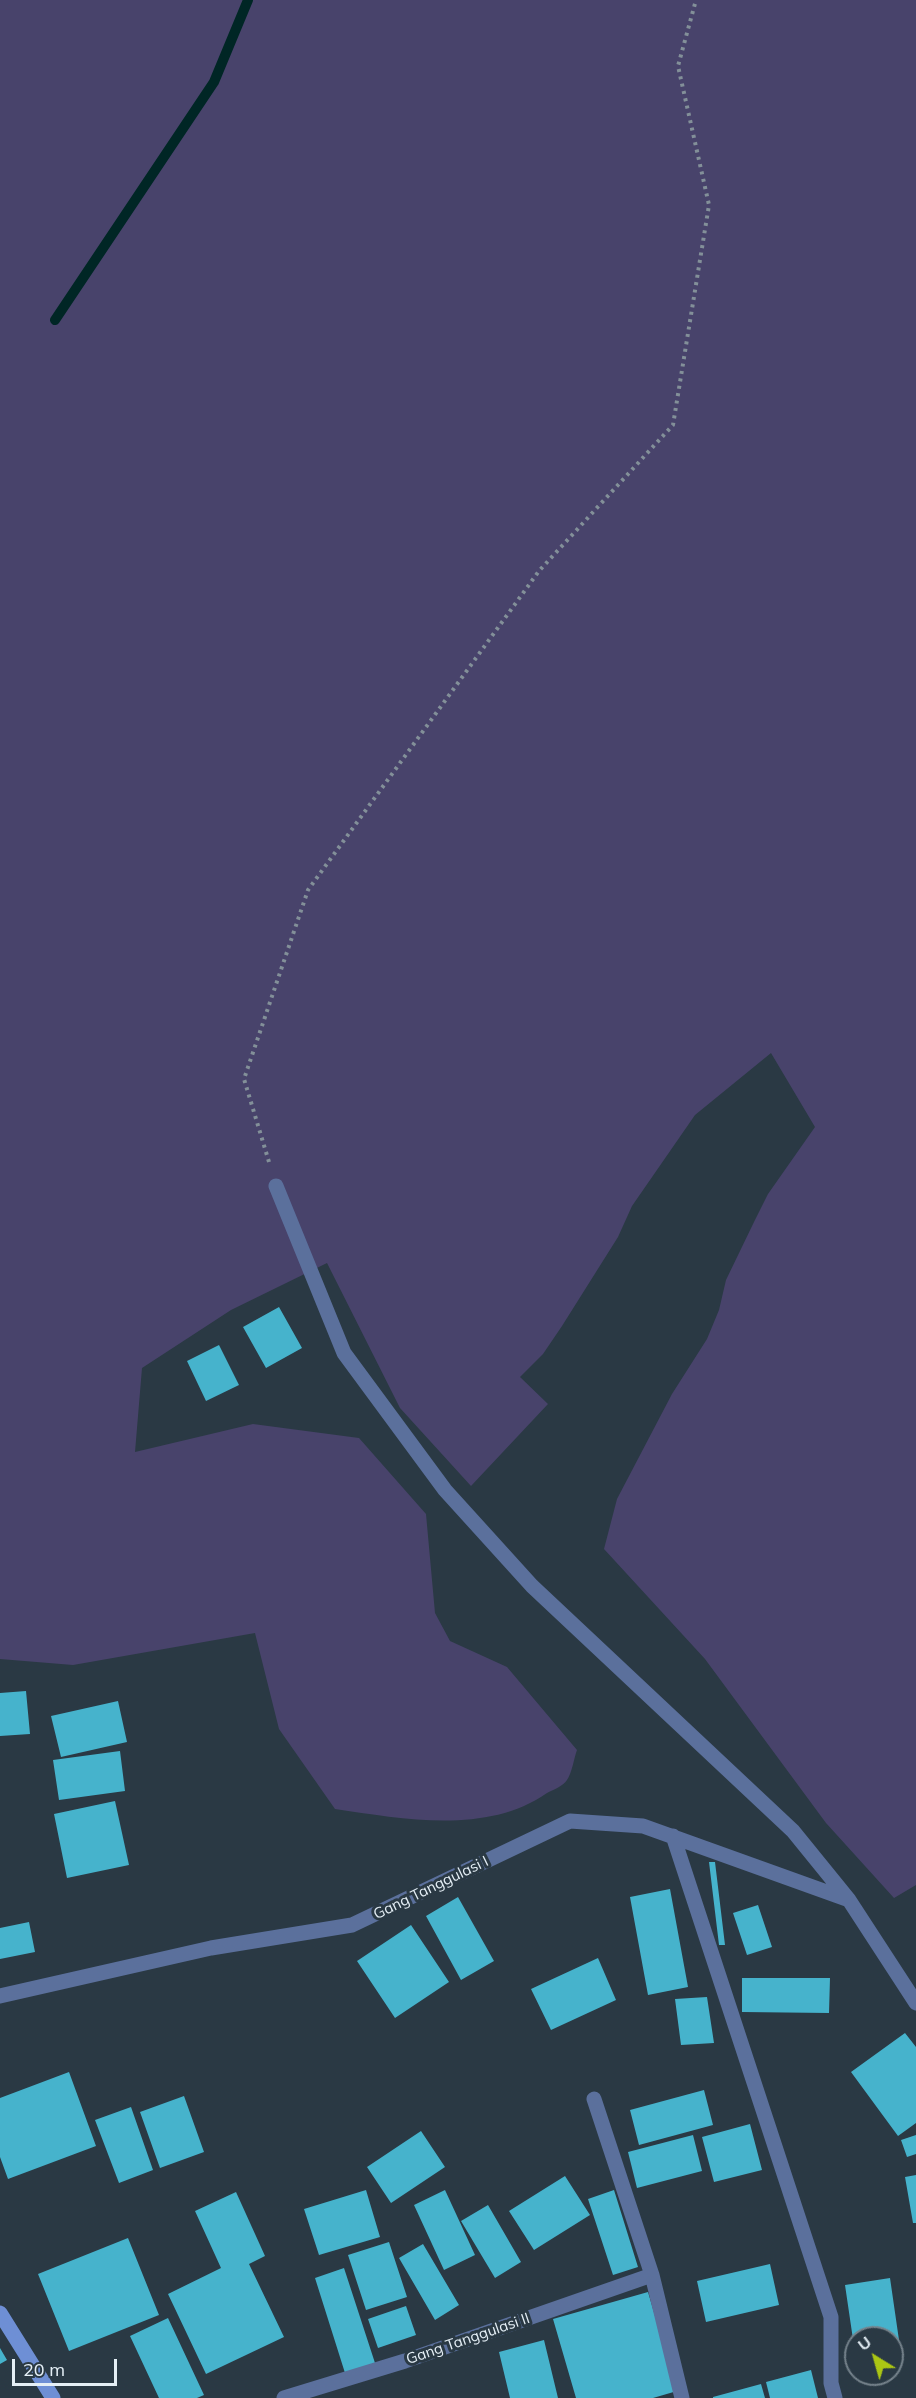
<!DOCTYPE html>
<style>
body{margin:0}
#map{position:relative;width:916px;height:2398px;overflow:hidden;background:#2a3944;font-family:Mulish,sans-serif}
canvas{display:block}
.north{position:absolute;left:844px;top:2326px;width:60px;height:60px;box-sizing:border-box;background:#2a3944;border:2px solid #75828b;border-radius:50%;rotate:323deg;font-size:16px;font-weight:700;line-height:24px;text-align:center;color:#e5eff6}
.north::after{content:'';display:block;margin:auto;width:21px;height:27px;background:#abc614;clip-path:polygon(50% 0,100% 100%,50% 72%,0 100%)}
.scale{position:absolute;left:12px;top:2359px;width:105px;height:27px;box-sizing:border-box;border:3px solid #e5eff6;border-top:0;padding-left:8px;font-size:18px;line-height:21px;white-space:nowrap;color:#e5eff6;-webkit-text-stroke:4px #2a3944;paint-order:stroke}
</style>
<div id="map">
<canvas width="916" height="2398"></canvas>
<div class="north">U</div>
<div class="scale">20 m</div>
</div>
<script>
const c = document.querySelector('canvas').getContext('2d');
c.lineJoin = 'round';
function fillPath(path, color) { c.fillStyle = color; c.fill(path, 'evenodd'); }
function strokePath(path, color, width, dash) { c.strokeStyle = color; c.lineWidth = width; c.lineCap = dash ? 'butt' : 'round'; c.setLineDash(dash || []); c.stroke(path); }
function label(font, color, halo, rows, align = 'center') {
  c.font = font + ' Mulish,sans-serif'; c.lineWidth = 6; c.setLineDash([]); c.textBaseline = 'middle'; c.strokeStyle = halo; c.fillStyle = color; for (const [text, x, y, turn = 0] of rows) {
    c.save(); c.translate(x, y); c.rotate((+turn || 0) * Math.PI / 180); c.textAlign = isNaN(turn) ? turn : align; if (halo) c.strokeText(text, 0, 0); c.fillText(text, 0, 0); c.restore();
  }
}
fillPath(new Path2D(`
 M0 0H916V1885L894 1898 826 1823 705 1659 604 1549 617 1499 672 1394 707 1339 719 1310 726 1280 754 1222 768 1194 815 1127 771 1053 695 1115 632 1206 618 1237 562 1326 543 1354 520 1377 548 1404 471 1486 400 1408 327 1263 231 1310 142 1368 135 1452 253 1424 359 1438 426 1514 435 1613 450 1641 507 1667 577 1750C574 1758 572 1773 567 1780 563 1786 553 1790 547 1793 487 1835 404 1819 335 1809L279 1729 255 1633 73 1665 0 1659Z`), '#48436b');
strokePath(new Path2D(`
 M55 320 214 82 248 0`), '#002625', 10);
fillPath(new Path2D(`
 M279 1307 302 1348 266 1368 243 1327Z
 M219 1345 239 1385 206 1401 187 1361Z
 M26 1691 30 1734 0 1736V1693Z
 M118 1701 127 1742 61 1757 51 1716Z
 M120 1751 125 1791 59 1800 53 1760Z
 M115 1801 129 1865 67 1878 54 1814Z
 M709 1862H715L725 1945H719Z
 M670 1889 688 1987 648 1995 630 1897Z
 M458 1897 494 1961 461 1980 426 1916Z
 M758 1905 772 1947 747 1955 733 1913Z
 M29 1922 35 1952 0 1959V1928Z
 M411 1925 449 1982 395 2018 357 1961Z
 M598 1958 616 2000 551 2030 531 1989Z
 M742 1978H830L829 2013 742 2012Z
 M707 1997 714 2043 681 2045 675 1999Z
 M905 2033 916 2047V2123L898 2136 851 2072Z
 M69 2072 96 2146 8 2179 0 2157V2098Z
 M704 2090 713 2125 639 2145 630 2110Z
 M184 2096 204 2152 160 2168 140 2112Z
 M131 2107 153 2170 119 2183 95 2120Z
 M750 2124 762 2170 714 2182 702 2137Z
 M421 2131 445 2167 391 2203 367 2167Z
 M693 2135 702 2171 637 2188 628 2152Z
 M916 2135V2154L907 2157 901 2140Z
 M916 2175V2223H913L905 2177Z
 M565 2176 590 2215 534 2250 509 2211Z
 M366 2190 380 2237 319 2255 304 2209Z
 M445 2190 475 2255 444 2270 414 2205Z
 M614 2190 638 2267 613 2275 588 2199Z
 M236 2192 265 2256 249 2264 284 2337 206 2374 168 2294 221 2268 195 2211Z
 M488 2205 521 2262 495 2278 461 2221Z
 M128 2238 159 2315 69 2351 38 2274Z
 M389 2242 407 2297 366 2310 348 2255Z
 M423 2244 459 2305 435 2320 399 2258Z
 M770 2264 779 2305 706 2322 697 2281Z
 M344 2268 375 2363 345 2373 315 2278Z
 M890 2278 900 2347 892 2348V2338H856L855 2353 845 2285Z
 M648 2292 677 2391 653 2398H576L553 2319Z
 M406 2306 416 2335 378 2348 368 2319Z
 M168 2318 204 2395 197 2398H159L130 2336Z
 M544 2340 558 2398H510L499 2352Z
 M0 2348 7 2360 0 2364Z
 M811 2370 818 2398H770L766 2382Z
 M761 2384 765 2398H713V2397Z`), '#46b3cc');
strokePath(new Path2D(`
 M269 1162 244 1079 308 890 539 571 673 425 709 205 678 66 696 0`), '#839099', 4, [3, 4.5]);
strokePath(new Path2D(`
 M276 1186 344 1353 445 1490 532 1586 793 1831 849 1900 916 2003
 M673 1836 831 2317V2383L835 2398
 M0 1996 211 1948 352 1925 570 1821 643 1826 849 1900
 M594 2099 652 2275 682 2398
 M284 2398 405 2361 652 2275`), '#5b709c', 15);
strokePath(new Path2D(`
 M0 2313 53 2398`), '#6e8fd5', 15);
label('15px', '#e5eff6', '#2a3944', [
 ["Gang Tanggulasi I",431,1888,-26],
 ["Gang Tanggulasi II",468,2339,-19]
]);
</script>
